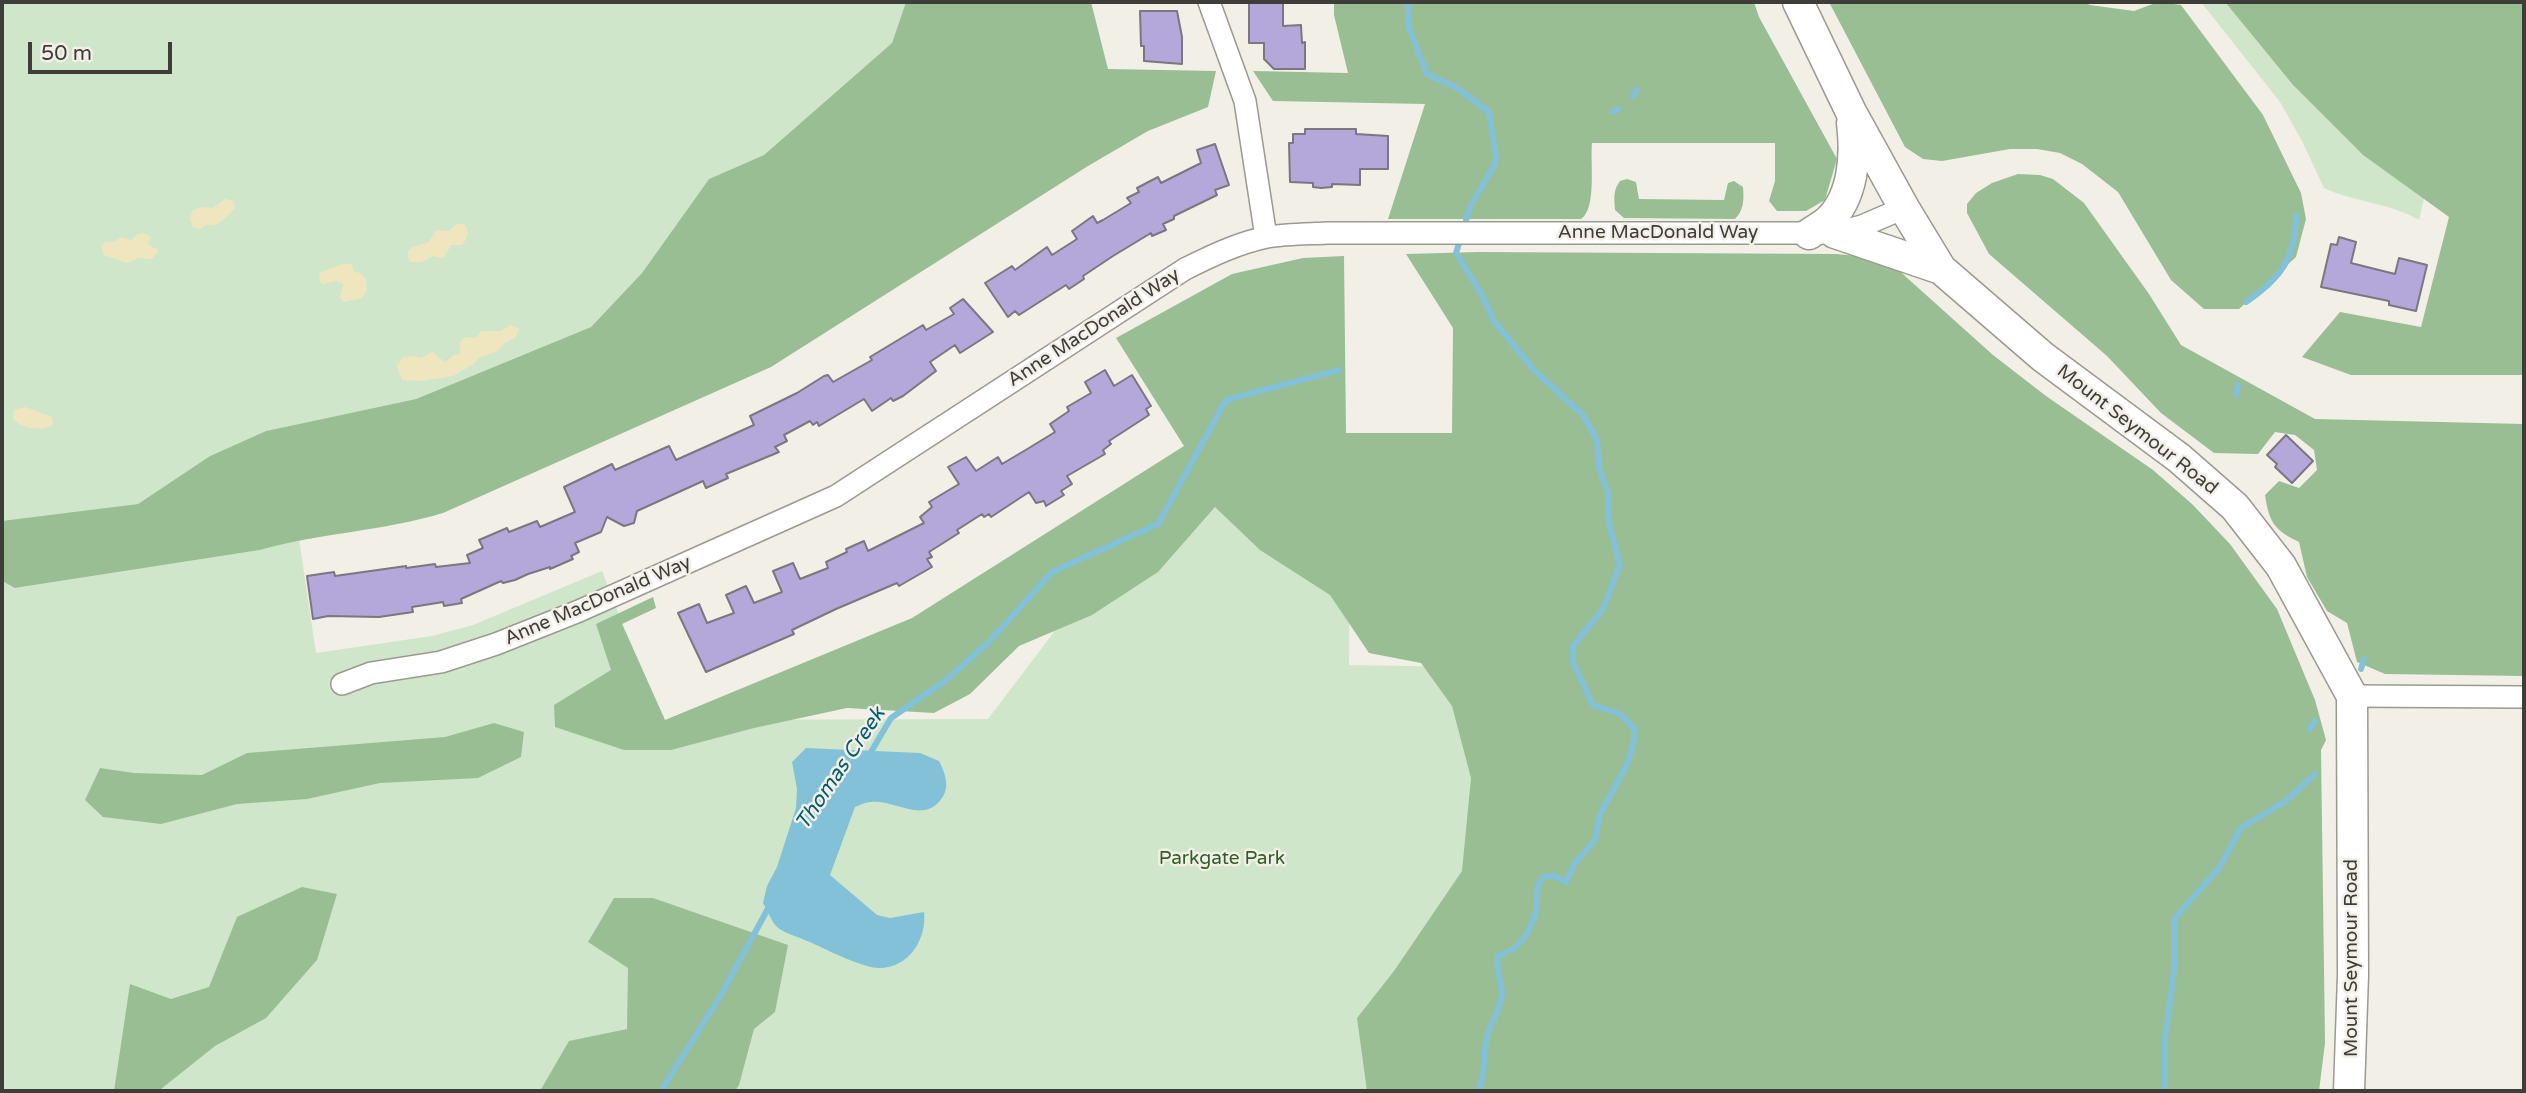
<!DOCTYPE html>
<style>
body{margin:0}
#map{position:relative;width:2526px;height:1093px;overflow:hidden;background:#f2efe7;font-family:"Varela Round",sans-serif}
canvas{display:block}
.frame{position:absolute;inset:0;border:4px solid #3e3d3a;pointer-events:none}
.scale{position:absolute;left:28px;top:42px;width:144px;height:32px;box-sizing:border-box;border:4px solid #3e3d3a;border-top:0;padding-left:9px;font-size:21px;line-height:24px;white-space:nowrap;color:#3e3d3a;-webkit-text-stroke:5px #f2efe7;paint-order:stroke}
</style>
<div id="map">
<canvas width="2526" height="1093"></canvas>
<div class="frame"></div>
<div class="scale">50 m</div>
</div>
<script>
const c = document.querySelector('canvas').getContext('2d');
c.lineJoin = 'round';
function fillPath(path, color) { c.fillStyle = color; c.fill(path, 'evenodd'); }
function strokePath(path, color, width, dash) { c.strokeStyle = color; c.lineWidth = width; c.lineCap = dash ? 'butt' : 'round'; c.setLineDash(dash || []); c.stroke(path); }
function label(font, color, halo, rows, align = 'center') {
  c.font = font + ' "Varela Round",sans-serif'; c.lineWidth = 5; c.setLineDash([]); c.textBaseline = 'middle'; c.strokeStyle = halo; c.fillStyle = color; for (const [text, x, y, turn = 0] of rows) {
    c.save(); c.translate(x, y); c.rotate((+turn || 0) * Math.PI / 180); c.textAlign = isNaN(turn) ? turn : align; if (halo) c.strokeText(text, 0, 0); c.fillText(text, 0, 0); c.restore();
  }
}
fillPath(new Path2D(`
 M2 2H906L892 43 764 155 709 179 642 273 591 327 416 399 266 431 210 456 138 504 7 522 2 521Z
 M2201 2H2225L2293 85 2363 155 2424 198 2419 220C2390 203 2354 202 2324 188L2302 141 2280 102Z
 M1350 492 1349 665 2059 677 2319 1091H2V581L16 588 260 550 299 539 316 653 432 636 473 625 602 571 622 623 665 720 988 719 1155 499Z`), '#cfe6cb');
fillPath(new Path2D(`
 M906 2H1091L1108 69 1216 71 1208 107 1148 131 1088 166 771 367 443 513C383 531 320 533 260 550L15 588 2 581V521L138 504 210 456 266 431 416 399 591 327 642 273 709 179 764 155 892 43Z
 M1334 2H1754L1759 17 1837 159 1825 200 1806 211H1777L1769 201 1775 181V143H1592C1590 161 1597 209 1581 219H1388L1425 104 1273 101 1253 71 1348 73 1334 15Z
 M1829 2H2084L2090 5 2134 11 2158 2 2181 5 2263 115 2301 193 2306 219 2296 257 2239 309H2204L2171 280 2118 192 2082 164 2060 153 2037 149H2010L1942 161 1923 159 1905 147Z
 M2225 2H2524V375H2351L2302 357 2340 312 2421 327 2449 217 2363 155 2293 85Z
 M2018 174 2040 175 2053 179 2084 203 2149 294 2181 345 2315 419 2524 424V676L2385 674 2357 662 2347 623 2327 611 2307 577 2299 542C2274 530 2269 522 2265 495L2279 481 2299 488 2317 470 2314 450 2295 435 2275 432 2258 454 2214 453 2161 413 2107 356 1989 254 1967 213V204L1976 193 1992 183Z
 M1627 179 1636 182 1639 199 1724 200 1728 183 1734 181 1743 187C1744 199 1744 210 1735 219L1624 218 1615 210C1614 199 1613 190 1620 181Z
 M1479 252 1836 254 1858 256 1895 267 1993 355 2046 396 2153 470 2192 504 2230 544 2277 609 2315 700 2326 740 2321 750 2325 1043 2319 1091H1367L1357 1018 1394 971 1462 871 1471 778 1452 706 1421 663 1369 653 1330 595 1260 550 1215 507 1158 572 1092 615 1019 646 970 694 934 713 847 708 754 728 671 750H624L555 727 554 705 611 670 596 624 653 597 656 608 622 624 665 720 912 618 1184 446 1116 338 1232 274 1303 258 1344 256 1346 433H1452L1453 328 1406 254Z
 M494 723 524 732 521 757 478 778 380 783 307 799 237 804 161 824 103 817 85 800 100 768 134 773 202 775 247 753 445 737Z
 M302 887 337 894 317 960 266 1018 215 1046 161 1089 156 1091H114L130 984 171 999 209 987 237 917Z
 M614 898H653L788 945 775 1012 754 1029 739 1085 735 1091H540L569 1041 627 1029 628 968 588 942Z`), '#9abe93');
fillPath(new Path2D(`
 M225 199 234 201 235 208C231 212 223 222 217 224 209 227 207 222 200 229L193 227 190 219 192 211 201 207 213 208Z
 M457 224H464C470 230 468 239 462 245H451L444 258 433 256 421 262H410C402 246 418 246 429 242L436 230 449 231Z
 M143 233 151 237 148 242 150 246 159 250 152 259 139 258 127 263 104 255 101 248 104 242H113L122 237 131 241 137 234Z
 M343 264H351L354 272 361 273 366 279 367 290 362 298 344 302 340 297 343 284 337 281 323 284 319 281 320 272Z
 M510 325 519 329 515 338 505 343 496 352 480 357 472 365 453 376 421 381 402 380 397 366 402 358 412 356 421 358 432 352 445 362 454 355 460 354V342L466 337 476 338 481 331H501Z
 M25 407 52 417 53 425C41 431 22 429 13 419L14 410Z`), '#efe6c0');
fillPath(new Path2D(`
 M806 748 920 753 939 761C946 775 951 789 939 802 920 822 895 800 871 802 866 802 860 805 855 807L830 875 877 915 890 918 924 912C927 939 909 968 879 968 863 968 827 950 812 943 802 938 785 934 777 927 772 922 767 910 763 903L767 886 777 867 796 808 797 789 792 762Z`), '#82c1d7');
strokePath(new Path2D(`
 M1408 2 1409 28 1427 74 1457 88 1489 112 1496 157 1494 166 1471 205 1456 253 1482 295 1494 321 1533 369 1584 416 1597 441 1599 467 1609 496 1608 520 1620 565 1603 609 1573 646V662L1593 705 1620 714 1634 728V741L1627 765 1600 814 1595 840 1575 863 1566 882 1555 876 1543 877C1535 887 1538 892 1537 903 1537 916 1527 936 1518 945 1514 950 1505 953 1498 956 1495 968 1502 981 1502 994 1501 1009 1491 1022 1487 1036 1483 1054 1486 1076 1478 1091
 M1633 96 1637 90
 M1612 112 1618 109
 M2246 302C2281 278 2296 258 2296 215
 M2236 395 2238 385
 M2361 669 2364 659
 M2310 729 2315 721
 M868 757 891 718 945 681 989 642 1052 572 1158 524 1226 400 1339 370
 M661 1091 721 995 771 903
 M2165 1091V1038L2174 971V919L2219 868 2241 828 2286 801 2315 774`), '#82c1d7', 6);
const building = new Path2D(`
 M1249 2H1283V26L1301 25 1302 43 1305 42V69H1274L1264 59V43H1249Z
 M1140 11H1177L1182 37V64L1144 61V46H1141Z
 M1305 129H1356V134L1388 136V169H1360V185L1332 184V187L1321 188 1313 187V183L1290 182 1289 143H1293V134H1305Z
 M1215 144 1229 185 1215 190 1217 195 1174 216V219L1163 224 1166 230 1152 236 1151 233 1113 256 1083 276 1084 279 1069 289 1066 285 1019 315 1015 311 1008 317 985 283 1012 266 1015 270 1047 247 1052 255 1077 239 1072 231 1093 216 1097 223 1103 220 1131 203 1127 198 1139 192 1137 188 1158 177 1161 183 1201 163 1197 150Z
 M2339 237 2356 242 2351 263 2395 274 2399 258 2427 265 2416 311 2389 305V301L2321 287 2331 244 2337 245Z
 M963 299 993 332 960 353 955 345 930 362 936 371 903 396 893 401 891 398 872 411 864 399 819 426 817 422 813 425 810 421 784 435 787 441 775 447 779 452 726 474 728 478 706 488 703 481 637 511 634 523 624 526 607 517 601 532 575 543 579 552 571 556 573 559 550 569V567L528 574 515 580 503 583 501 581 461 599 462 603 444 606 443 602 412 607 413 612 379 617 328 616 313 619 307 576 334 572 335 576 406 566V568L435 564 436 567 470 563 467 555 483 548 479 540 507 528 509 532 537 521 540 527 575 512 564 487 612 464 615 470 669 446 676 460 754 425 750 416 797 393 824 376 828 375 833 382 872 360 870 357 923 325 926 330 954 314 950 308Z
 M1105 370 1114 386 1132 375 1151 406 1146 409 1149 415 1109 441 1111 444 1103 450 1105 454 1067 476 1072 484 1061 491 1064 495 1046 506 1044 501 1036 503 1029 492 991 517 989 514 984 517 982 514 957 530 959 533 929 552 932 557 927 559 932 567 899 586 897 583 836 609 792 630 794 634 706 672 678 613 699 604 707 623 734 613 726 595 746 586 754 603 782 592 773 571 793 563 800 579 828 568 826 562 847 552 846 549 864 541 868 551 924 523 920 517 932 507 929 502 959 484 948 467 966 457 976 471 998 457 1002 464 1029 448 1055 432 1050 424 1069 411 1067 407 1091 393 1085 382Z
 M2286 435 2313 461 2292 483 2275 467 2277 464 2267 455Z`);
fillPath(building, '#b4a8da');
strokePath(building, '#79777f', 2);
const street = new Path2D(`
 M1209 2 1245 101 1266 237
 M342 684 371 673 441 662 496 644 579 611 836 496 1185 269C1211 256 1238 243 1267 237 1286 234 1307 234 1327 233H1835L1862 226 1904 208
 M2352 696 2524 697`);
const secondary = new Path2D(`
 M1798 2 1851 112 1904 208 1941 269 2043 357 2179 458 2235 507 2281 566 2352 696 2353 975 2349 1091
 M1835 233 1941 269
 M1809 234C1815 230 1822 226 1827 222 1854 198 1856 155 1852 123`);
strokePath(street, '#9c9991', 24);
strokePath(secondary, '#9c9991', 33);
strokePath(street, '#fff', 21);
strokePath(secondary, '#fff', 30);
label('19px', '#3e3d3a', '#f2efe7', [
 ["Anne MacDonald Way",1658,233],
 ["Anne MacDonald Way",1094,328,-33],
 ["Mount Seymour Road",2137,430,38],
 ["Anne MacDonald Way",598,601,-23],
 ["Mount Seymour Road",2352,958,-90]
]);
label('19px', '#305f26', '#f2efe7', [
 ["Parkgate Park",1222,859]
]);
label('italic 21px', '#025d73', '#f2efe7', [
 ["Thomas Creek",841,769,-56]
]);
</script>
